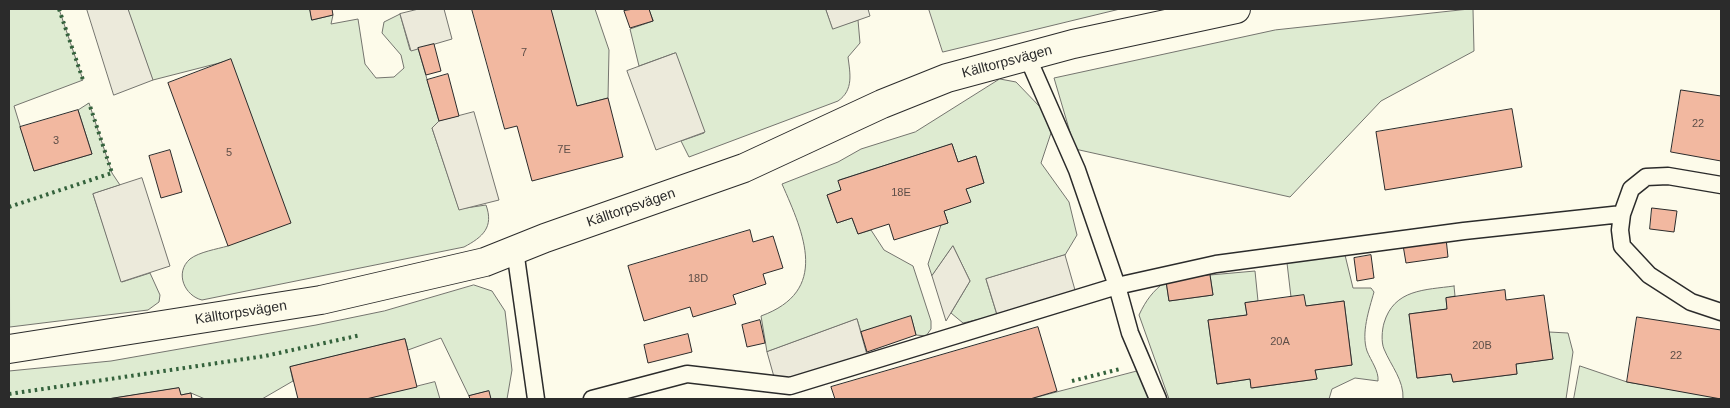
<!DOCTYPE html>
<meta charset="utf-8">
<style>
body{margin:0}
#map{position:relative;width:1730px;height:408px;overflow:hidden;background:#fdfbea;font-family:Arial,sans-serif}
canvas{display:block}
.frame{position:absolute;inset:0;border:10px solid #2b2b2b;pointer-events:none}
</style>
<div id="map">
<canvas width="1730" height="408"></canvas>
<div class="frame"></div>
</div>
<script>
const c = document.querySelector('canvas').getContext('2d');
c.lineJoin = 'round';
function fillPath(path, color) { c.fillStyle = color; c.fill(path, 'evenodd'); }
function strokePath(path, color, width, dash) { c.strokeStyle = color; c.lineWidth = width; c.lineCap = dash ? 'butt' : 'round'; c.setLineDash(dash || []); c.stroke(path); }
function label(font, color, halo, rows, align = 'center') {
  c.font = font + ' Arial,sans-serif'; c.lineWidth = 4; c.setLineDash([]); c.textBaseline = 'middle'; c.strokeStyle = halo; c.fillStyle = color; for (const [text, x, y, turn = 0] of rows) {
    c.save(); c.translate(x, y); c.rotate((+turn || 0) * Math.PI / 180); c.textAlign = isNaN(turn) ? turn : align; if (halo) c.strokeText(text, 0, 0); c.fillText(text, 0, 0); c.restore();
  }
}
const green = new Path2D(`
 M9 9H59L83 80 14 106 34 171 92 154 78 110 89 103 112 173 120 185 93 194 122 282 150 273 160 295 159 302 148 310 10 327Z
 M128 9H310L312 20 333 15 331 24 358 19 365 64 376 78 394 77 404 68 401 55 382 33 384 22 400 14 410 50 418 48 439 121 432 128 459 209 486 205C494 227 483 237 464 247L202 300C185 296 174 273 190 259 199 252 217 249 228 246L231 60 153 80Z
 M551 9H595L609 50 608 98 577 106Z
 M649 9H826L833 28 858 20 860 43 848 57C850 73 854 90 838 101L689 157 681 141 704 133 675 53 639 66 630 29 653 21Z
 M929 9H1120L943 52Z
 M1473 9 1474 51 1381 101 1290 197 1075 149 1054 78 1275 30Z
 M1000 79 1016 82 1042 109 1051 133 1041 163 1069 202 1077 235 1065 255 986 279 997 315 963 323 951 313 970 281 953 246 932 276 928 264 941 225 948 223 944 211 970 201 966 189 984 183 976 156 958 162 952 144 839 180 841 190 827 195 837 223 852 218 858 234 871 230 884 250 913 266 931 321V329L926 336 916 335 911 317 861 332 857 319 767 352 761 316C830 291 804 234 782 184L838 162 861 149 915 132Z
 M1345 255 1353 288H1371L1374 292C1369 310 1361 333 1367 351 1371 361 1379 371 1378 381L1355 378 1332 389 1329 399H1169L1139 315C1146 300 1153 291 1166 281L1169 301 1213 295 1210 275 1255 271 1258 301 1245 303 1247 315 1208 320 1217 384 1250 379 1252 388 1317 379 1315 370 1352 365 1344 301 1306 306 1291 297 1287 263Z
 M474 285 492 291 505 311 512 370 507 399H491L488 391 469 396 441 338 408 350 405 339 290 367 293 381 262 399H205L191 393 181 395 179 388 108 399H9V371L111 361 316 325 384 311Z
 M1454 286 1455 296 1446 298 1447 309 1409 314 1417 378 1451 374 1453 382 1517 374 1516 364 1553 359 1549 332 1568 333 1573 352 1566 399H1403C1404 380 1391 366 1384 349 1381 342 1382 330 1384 323 1394 289 1425 290 1454 286Z
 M1580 366 1627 382 1716 397 1715 399H1574Z
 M1146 369 1158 399H1030Z
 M435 382 440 399H366Z`);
fillPath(green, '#deebd1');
strokePath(green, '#74746e', 1);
const parking = new Path2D(`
 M87 9H128L153 80 114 95Z
 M419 9H444L452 39 411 51 400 14Z
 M826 9H868L870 16 833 29Z
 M676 53 705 132 656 150 627 71Z
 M474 112 499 200 459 210 432 128 439 121Z
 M142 178 170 266 121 282 93 194Z
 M953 246 970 281 946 321 932 276Z
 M1065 255 1077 297 999 321 986 279Z
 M857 319 869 362 776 384 767 352Z`);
fillPath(parking, '#eceadb');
strokePath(parking, '#74746e', 1);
const building = new Path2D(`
 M310 9H332L333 15 312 20Z
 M472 9H551L577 106 608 98 623 157 532 181 517 126 505 129Z
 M634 9H649L653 21 630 28 624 11Z
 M434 44 441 71 426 75 418 48Z
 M231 59 291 223 228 246 168 83Z
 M448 74 459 116 439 121 427 80Z
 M1681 90 1721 96V161L1671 152Z
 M1512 109 1522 167 1385 190 1376 132Z
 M78 110 92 154 34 171 20 127Z
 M952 144 958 162 976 156 984 183 966 189 971 202 944 211 948 223 894 240 889 224 858 234 852 218 837 223 827 195 841 190 838 181Z
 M170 150 182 192 161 198 149 156Z
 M1652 208 1677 211 1674 232 1650 229Z
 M750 230 753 242 773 236 783 268 763 274 766 284 733 295 736 304 693 317 690 307 644 321 628 266Z
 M1446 238 1448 257 1406 263 1403 245Z
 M1371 255 1374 278 1357 281 1354 258Z
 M1210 275 1213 295 1169 301 1166 281Z
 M1505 290 1506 300 1544 295 1553 359 1516 364 1517 374 1453 382 1451 374 1417 378 1409 314 1447 309 1446 298Z
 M1304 295 1306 306 1344 301 1352 365 1315 370 1317 379 1251 388 1250 379 1217 384 1208 320 1247 315 1245 303Z
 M911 316 916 335 867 352 861 332Z
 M1637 317 1721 330V399L1627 382Z
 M760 320 765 343 747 347 742 325Z
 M1038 327 1057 391 1030 399H835L831 387Z
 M688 334 692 352 648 363 644 345Z
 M405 339 417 387 366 399H298L290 367Z
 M179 388 181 395 191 393 192 399H108Z
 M489 391 491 399H470L469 396Z`);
fillPath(building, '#f2b8a0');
strokePath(building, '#2b2b2b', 1);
const service = new Path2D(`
 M1027 56 1077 170 1117 286 1130 333 1158 399
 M1721 185 1668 176 1646 177 1631 189 1622 214 1620 230 1622 246 1649 275 1691 302 1721 312
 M515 250 536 399
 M592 399 687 374 790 386 1117 286 1216 264 1464 231 1622 214`);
const minor = new Path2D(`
 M9 349 321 300 485 262 545 238 744 168 882 104 947 78 1073 44 1236 9`);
strokePath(service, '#2b2b2b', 19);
strokePath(minor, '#2b2b2b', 30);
strokePath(service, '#fdfbea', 16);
strokePath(minor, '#fdfbea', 28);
strokePath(new Path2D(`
 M59 9 83 80
 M9 207 112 173 89 103
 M1072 381 1120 369
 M9 394 265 356 361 335`), '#34623c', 4, [2.5, 4]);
label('11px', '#5d4e48', null, [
 ["7",524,53],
 ["22",1698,124],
 ["3",56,141],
 ["7E",564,150],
 ["5",229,153],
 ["18E",901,193],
 ["18D",698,279],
 ["20A",1280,342],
 ["20B",1482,346],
 ["22",1676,356]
]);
label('14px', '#2b2b2b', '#fdfbea', [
 ["Källtorpsvägen",1007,62,-15],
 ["Källtorpsvägen",631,208,-19],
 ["Källtorpsvägen",241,313,-9]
]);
</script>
